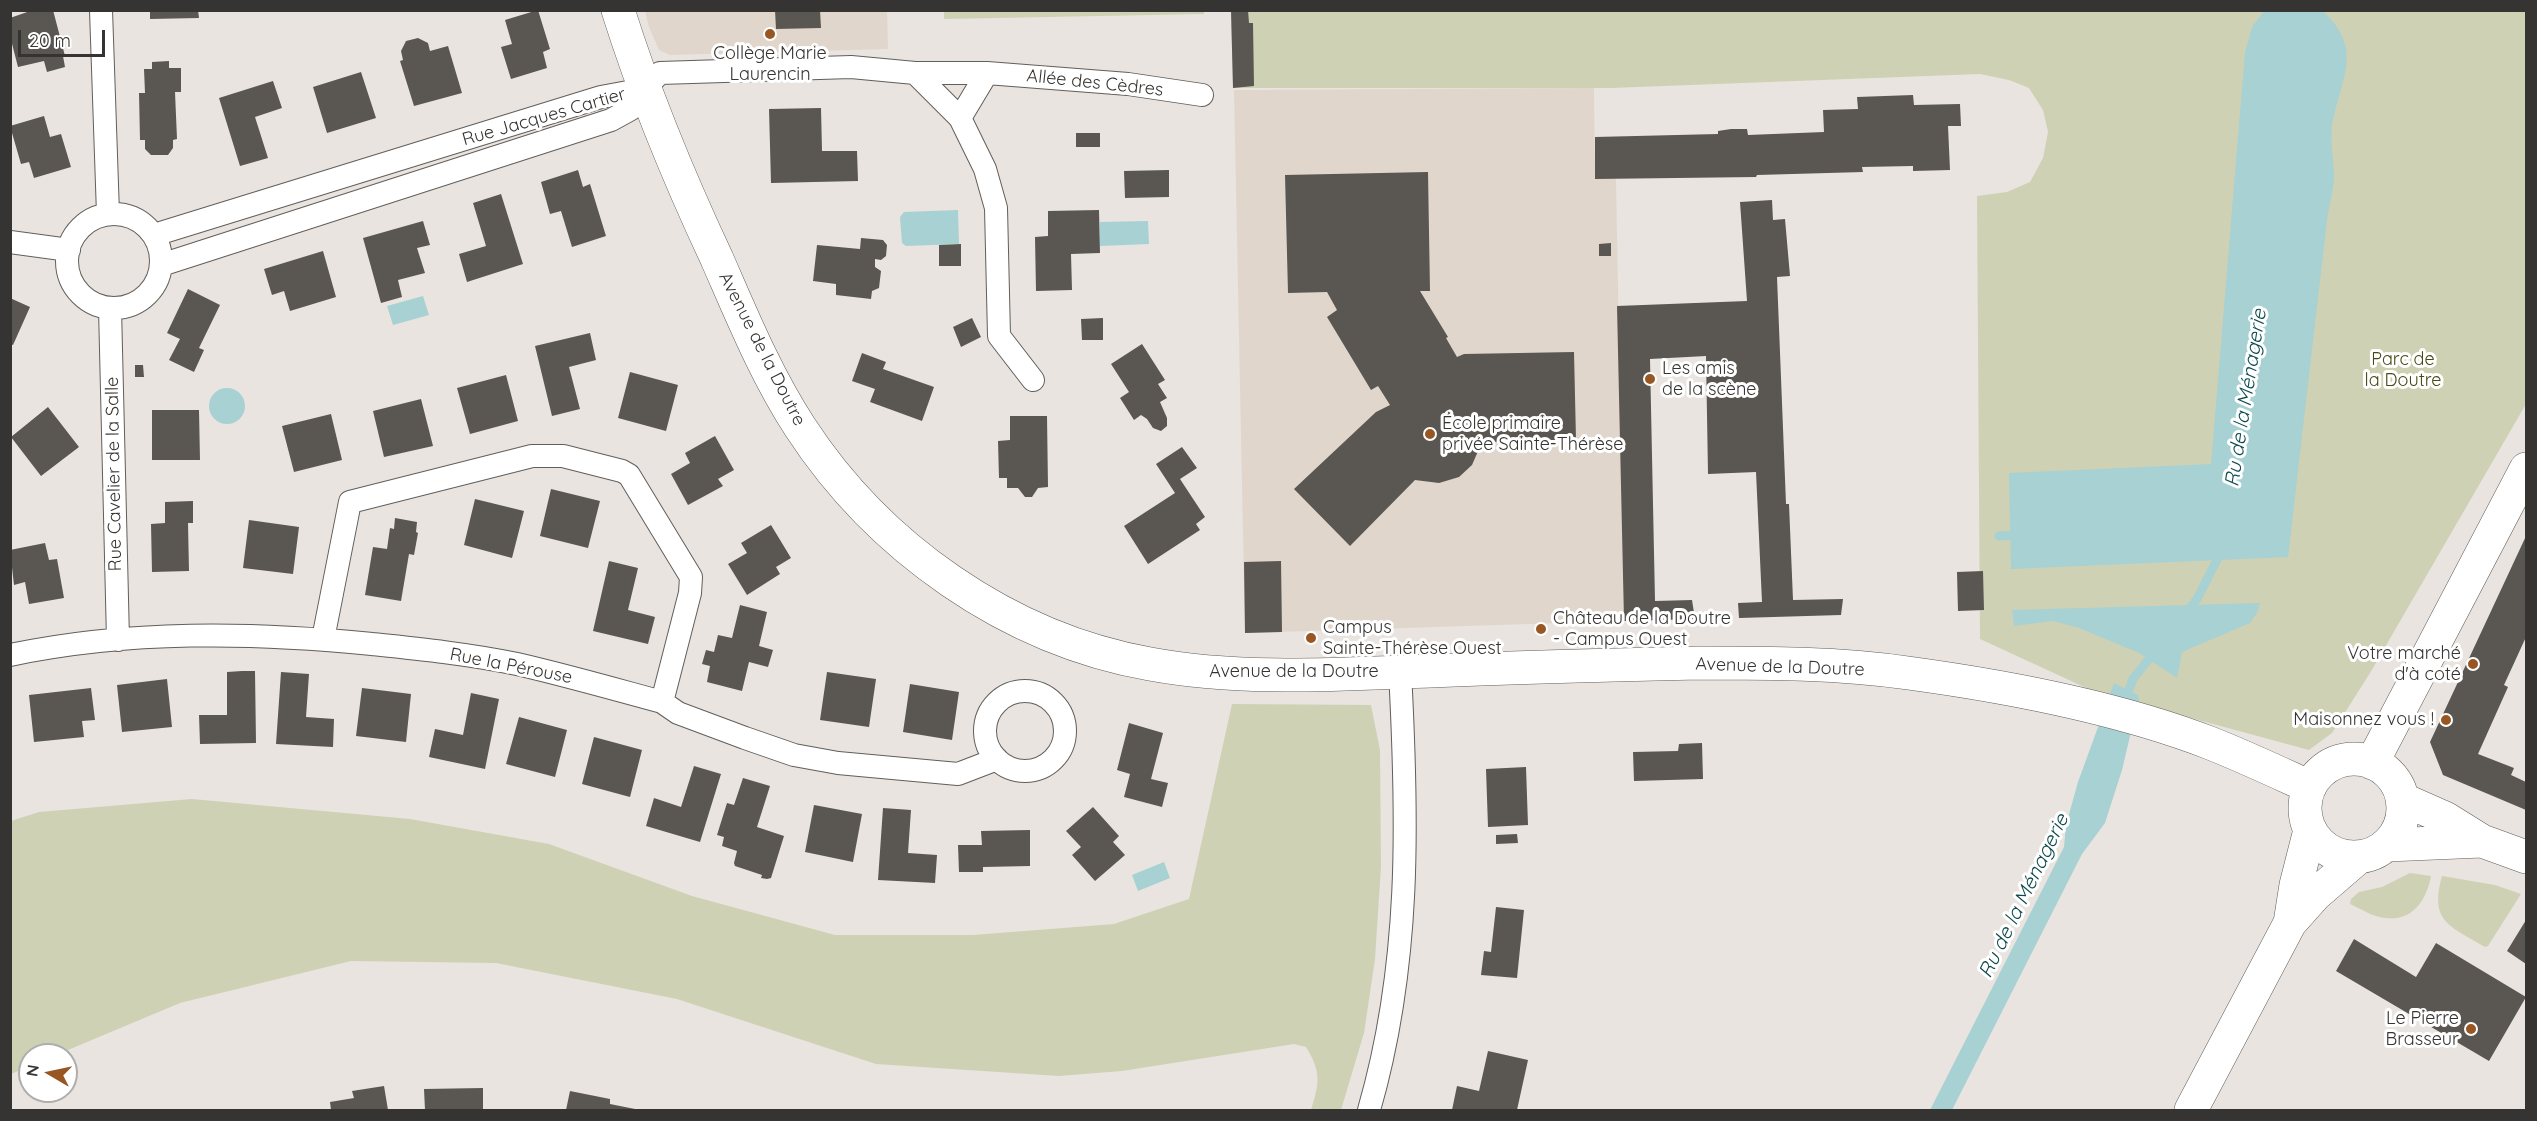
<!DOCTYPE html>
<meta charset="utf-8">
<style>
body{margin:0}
#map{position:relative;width:2537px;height:1121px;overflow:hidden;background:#e9e4df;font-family:Quicksand,sans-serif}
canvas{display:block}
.frame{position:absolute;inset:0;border:12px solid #353432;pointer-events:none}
.north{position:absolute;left:18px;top:1043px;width:60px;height:60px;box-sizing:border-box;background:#fff;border:2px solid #aeaead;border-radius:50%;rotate:279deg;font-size:16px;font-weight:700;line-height:24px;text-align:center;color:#353432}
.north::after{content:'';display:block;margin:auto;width:21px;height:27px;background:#975622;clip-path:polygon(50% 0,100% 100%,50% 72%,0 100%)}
.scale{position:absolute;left:18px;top:30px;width:87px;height:27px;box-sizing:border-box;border:3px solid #353432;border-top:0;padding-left:8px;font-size:18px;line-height:21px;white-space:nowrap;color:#353432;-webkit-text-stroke:4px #fff;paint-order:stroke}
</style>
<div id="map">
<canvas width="2537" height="1121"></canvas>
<div class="frame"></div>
<div class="north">N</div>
<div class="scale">20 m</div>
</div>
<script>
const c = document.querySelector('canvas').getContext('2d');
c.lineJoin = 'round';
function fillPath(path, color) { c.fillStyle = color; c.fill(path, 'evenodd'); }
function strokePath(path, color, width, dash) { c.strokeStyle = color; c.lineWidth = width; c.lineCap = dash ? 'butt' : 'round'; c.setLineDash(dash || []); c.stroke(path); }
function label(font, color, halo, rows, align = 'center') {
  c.font = font + ' Quicksand,sans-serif'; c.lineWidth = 6; c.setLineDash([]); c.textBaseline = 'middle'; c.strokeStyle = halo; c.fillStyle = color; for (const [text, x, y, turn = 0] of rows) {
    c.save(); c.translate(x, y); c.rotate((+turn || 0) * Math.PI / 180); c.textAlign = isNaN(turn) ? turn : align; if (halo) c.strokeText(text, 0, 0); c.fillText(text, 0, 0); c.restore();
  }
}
fillPath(new Path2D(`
 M645 11H887L888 49 670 55 659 50 649 27Z
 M1594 88 1595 178H1616L1624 621 1245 633 1234 90Z`), '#e0d6cc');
fillPath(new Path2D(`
 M1204 10V14L944 19V11Z
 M1231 11H2526V404L2370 673 2332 733 2309 750 2095 692 1980 639 1977 196 2007 192 2030 182 2043 158 2048 132 2043 110 2029 88 2009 80 1980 74 1611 88H1233Z
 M1232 704 1371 705 1380 750 1381 867 1375 959 1364 1033 1341 1110H1311C1319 1083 1322 1073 1306 1047L1294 1044 1122 1071 1059 1076 876 1064 677 999 496 963 351 961 180 1003 56 1055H30V1066L11 1074V821L39 812 192 799 410 819 549 844 692 896 835 935H973L1114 924 1189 899Z
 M2410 873 2431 876C2427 899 2413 922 2385 918 2373 917 2361 909 2350 904L2351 899 2359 892 2382 887Z
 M2442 876 2495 885 2521 894 2488 946 2485 947C2450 926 2429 922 2442 876Z`), '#cfd1b5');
fillPath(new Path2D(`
 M2264 11H2323C2366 52 2339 80 2332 127 2330 144 2334 162 2334 179 2333 192 2329 207 2327 220L2288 557 2011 569 2009 473 2211 464 2245 52 2252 27Z
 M958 210 959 244 906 246 902 243 900 217 904 212Z
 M1148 221 1149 244 1100 246V222Z
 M423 296 429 315 393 325 387 306Z
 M209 406a18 18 0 1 1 36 0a18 18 0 1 1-36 0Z
 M2260 603 2257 613 2250 623 2182 652 2177 678 2139 653 2079 628 2053 621 2014 626 2012 610Z
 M2114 683 2138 695 2139 698 2122 770 2105 823 2082 854 1952 1110H1930L2064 847 2066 825 2078 782Z
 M1164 862 1170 878 1138 891 1132 875Z`), '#a7d1d2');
strokePath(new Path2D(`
 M1999 536 2021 535
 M2187 612 2197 599 2221 552
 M2125 700 2133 679 2155 651`), '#a7d1d2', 9);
fillPath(new Path2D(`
 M33 10H53L65 56H63L65 67 47 72 44 61 18 67 10 36V18Z
 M150 10H198L199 18 150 19Z
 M538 10 550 49 543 52 547 68 511 79 501 47 512 44 505 20Z
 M775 10H820L821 28 776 29Z
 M1231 10H1248L1249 23H1253L1254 86 1233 88Z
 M418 38 428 43 430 51 448 46 462 93 414 106 400 61 403 60 401 51 406 41Z
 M169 61V68H181V92H175L177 139 173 140V148L168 155H151L145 149V140H140L139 93H145L144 69H152V62Z
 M361 72 376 118 327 133 313 87Z
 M273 81 282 108 255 117 268 158 240 166 219 98Z
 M1913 95 1914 105 1960 104 1961 126H1948L1950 170 1913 171V166L1862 167 1863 172 1757 175 1756 177 1595 179V137L1718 134V131L1731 129H1747L1748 135 1824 132 1823 110 1858 109 1857 97Z
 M821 108 822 151H857L858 181 771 183 769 109Z
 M44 116 50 137 61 134 71 167 34 178 29 162 21 164 10 126Z
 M1076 133H1100V147H1076Z
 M578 170 583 187 590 184 606 236 572 247 561 211 550 214 541 182Z
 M1169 170V197L1125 198 1124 171Z
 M1428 172 1430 291H1420L1448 337 1446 338 1457 357 1464 354 1574 352 1576 440 1482 442 1472 465 1459 477 1439 483 1415 480 1350 546 1294 489 1376 412 1390 405 1378 386 1371 390 1327 317 1337 310 1327 292 1288 293 1285 175Z
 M501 194 523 264 467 282 459 254 486 246 473 203Z
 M1772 200 1773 220 1785 219 1790 276 1777 277 1786 504H1789L1793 600 1843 599 1841 615 1739 618 1738 603 1762 602 1756 472 1708 474 1706 356 1650 359 1655 601 1692 600 1695 619 1624 621 1617 306 1747 301 1740 202Z
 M1099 210 1100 253 1071 254 1072 290 1036 291 1035 237 1048 236V211Z
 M423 221 430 245 417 248 425 273 398 280 402 297 381 303 363 238Z
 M861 238 883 240 887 245 886 256 881 260 875 259V267L881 271 879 288 872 291 871 299 836 295V284L813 281 817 245 860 249Z
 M1611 243V256H1599V244Z
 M961 244V266H939V245Z
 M323 251 336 297 290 311 284 291 272 295 264 269Z
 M188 289 220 305 199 348 204 350 194 372 169 360 180 339 167 333Z
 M10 298 30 307 13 345 10 344Z
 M972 318 981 337 961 347 953 327Z
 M1103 318V340H1082L1081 319Z
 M590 333 596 360 569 367 580 409 552 416 535 346Z
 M1142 344 1165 380 1158 384 1167 398 1160 402 1167 418V426L1161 431 1153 428 1147 419 1141 415 1134 420 1120 398 1129 392 1111 364Z
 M862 353 886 362 883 369 934 387 922 421 870 402 875 389 852 381Z
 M135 365H143L144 377H135Z
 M630 372 678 385 666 431 618 418Z
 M506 375 518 421 470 434 457 388Z
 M421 399 433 446 384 457 373 411Z
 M48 407 79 447 41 476 11 437Z
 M152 410H199L200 460H152Z
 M331 414 342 460 294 472 282 426Z
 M1010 416H1047L1048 487 1038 488 1032 497H1025L1018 488H1007V478H999L998 441 1010 440Z
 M715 436 734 470 718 479 723 486 688 505 671 474 690 463 685 453Z
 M1182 447 1197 468 1180 479 1205 517 1196 524 1200 530 1148 564 1124 526 1175 493 1156 464Z
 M551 489 600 501 588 548 540 536Z
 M475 499 524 511 512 558 464 545Z
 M193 501V523H188L189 571 152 572 151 524 165 523V502Z
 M395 518 417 522 416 532 418 533 414 555 409 554 401 601 365 595 373 547 387 549 390 528 394 529Z
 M249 520 299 527 293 574 243 568Z
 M771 525 791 558 776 567 780 574 747 595 728 564 747 553 741 543Z
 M2526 536V637L2504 685 2508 687 2478 754 2514 768 2511 775 2526 782V810L2443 775 2430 742Z
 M45 543 49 560 57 559 64 598 29 604 25 582 14 585 10 550Z
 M609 561 638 568 628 610 655 617 648 644 593 631Z
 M1281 561 1282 632 1245 633 1244 562Z
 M1983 571 1984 610 1958 611 1957 572Z
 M740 605 767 612 759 646 773 650 768 667 749 662 742 691 707 682 710 666 702 664 706 650 714 652 718 635 732 638Z
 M242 671H255L256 743 200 744 199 715H227V672Z
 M281 672 309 674 306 717 334 719 333 747 276 744Z
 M827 672 876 679 869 727 820 720Z
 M167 679 172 727 122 732 117 685Z
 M910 684 959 692 952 740 903 732Z
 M91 688 95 720 82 721 84 737 34 742 29 695Z
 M362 688 411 694 406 742 356 736Z
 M471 693 499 699 485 769 429 757 435 729 463 735Z
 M519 717 567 730 555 777 506 764Z
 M1129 723 1163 733 1151 779 1168 783 1162 807 1124 797 1130 774 1117 770Z
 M594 737 642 750 630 797 582 784Z
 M1702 743 1703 779 1634 781 1633 752 1678 751 1679 744Z
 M694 766 721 774 700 842 646 826 654 798 681 807Z
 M1526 767 1528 825 1488 827 1486 769Z
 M743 778 770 786 757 827 784 836 771 878 767 879 761 878 762 875 735 866 734 863 737 851 722 846 724 837 717 835 727 803 734 805Z
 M814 805 862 814 853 862 805 852Z
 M1093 807 1119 836 1113 842 1125 855 1095 881 1072 855 1081 847 1066 831Z
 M883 808 911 810 908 853 937 855 935 883 878 880Z
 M1030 830V866L983 867V872H959L958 845H982L981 831Z
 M1517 834 1518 843 1496 844V835Z
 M1496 907 1524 910 1517 978 1481 975 1484 951 1491 952Z
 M2526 920V964L2507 951Z
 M2354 939 2416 977 2436 943 2526 997 2489 1061 2336 971Z
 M1488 1051 1528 1060 1517 1110H1452L1457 1086 1479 1091Z
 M384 1086 388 1110H331L330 1102 354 1098 352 1091Z
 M483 1088V1110H425L424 1089Z
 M570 1091 610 1099V1104L635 1109V1110H566Z`), '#5a5652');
const minor = new Path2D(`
 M101 10 108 214
 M915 73 960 118 985 169 996 208 999 336 1033 380
 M644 89 660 73 851 67 915 73H987L1128 84 1202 95
 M960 118 987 73
 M67 261a47 47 0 1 1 94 0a47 47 0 1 1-94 0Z
 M154 235 601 97 644 89 631 109 611 120 161 265
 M10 242 69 250
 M110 308 118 640
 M323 639 350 502 532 456H563L622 471 629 475 691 577 690 593 662 702
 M10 655C129 630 252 632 372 644 420 649 469 654 517 664 565 675 614 689 662 702L678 713 745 738 794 755 838 763 958 774 997 759
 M985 731a40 40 0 1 1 80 0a40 40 0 1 1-80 0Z
 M1369 1110C1411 965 1408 821 1400 672`);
const secondary = new Path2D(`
 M618 10C645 96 679 178 717 259 742 316 766 375 800 427 878 547 1008 639 1150 664 1242 681 1338 674 1431 671 1520 667 1609 665 1699 663 1768 663 1839 663 1908 673 2004 686 2119 708 2210 743 2243 756 2277 772 2310 787
 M2305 808a49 49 0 1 1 98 0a49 49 0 1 1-98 0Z
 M2372 763 2526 469
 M2402 799 2445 818 2482 841 2526 857
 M2387 845 2482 841
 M2290 923 2296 885 2310 830
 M2191 1110 2290 923 2315 895 2359 857`);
strokePath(minor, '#625e5a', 24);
strokePath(secondary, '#625e5a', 34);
strokePath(minor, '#fff', 22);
strokePath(secondary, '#fff', 33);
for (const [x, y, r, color] of [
 [770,34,6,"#975622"],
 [1650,379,6,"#975622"],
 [1430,434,6,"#975622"],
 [1541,629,6,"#975622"],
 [1311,638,6,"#975622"],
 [2473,664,6,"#975622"],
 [2446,720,6,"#975622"],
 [2471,1029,6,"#975622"]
]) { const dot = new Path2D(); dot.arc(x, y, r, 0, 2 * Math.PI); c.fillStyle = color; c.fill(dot); strokePath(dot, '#fff', 2); }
label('18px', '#353432', '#fff', [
 ["Collège Marie",770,54,"center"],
 ["Laurencin",770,75,"center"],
 ["Les amis",1662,369],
 ["de la scène",1662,390],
 ["École primaire",1442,424],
 ["privée Sainte-Thérèse",1442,445],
 ["Château de la Doutre",1553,619],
 ["- Campus Ouest",1553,640],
 ["Campus",1323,628],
 ["Sainte-Thérèse Ouest",1323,649],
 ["Votre marché",2461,654,"right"],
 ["d'à coté",2461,675,"right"],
 ["Maisonnez vous !",2434,720,"right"],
 ["Le Pierre",2459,1019,"right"],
 ["Brasseur",2459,1040,"right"]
], 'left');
label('18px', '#353432', '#fff', [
 ["Allée des Cèdres",1095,83,6],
 ["Rue Jacques Cartier",544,117,-16],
 ["Avenue de la Doutre",762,349,63],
 ["Rue Cavelier de la Salle",114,474,-91],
 ["Rue la Pérouse",511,666,11],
 ["Avenue de la Doutre",1780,667,2],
 ["Avenue de la Doutre",1294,672]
]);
label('18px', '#484a14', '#fff', [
 ["Parc de",2403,360],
 ["la Doutre",2403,381]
]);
label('italic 20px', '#0d4a4d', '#fff', [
 ["Ru de la Ménagerie",2246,398,-81],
 ["Ru de la Ménagerie",2024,896,-64]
]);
</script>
